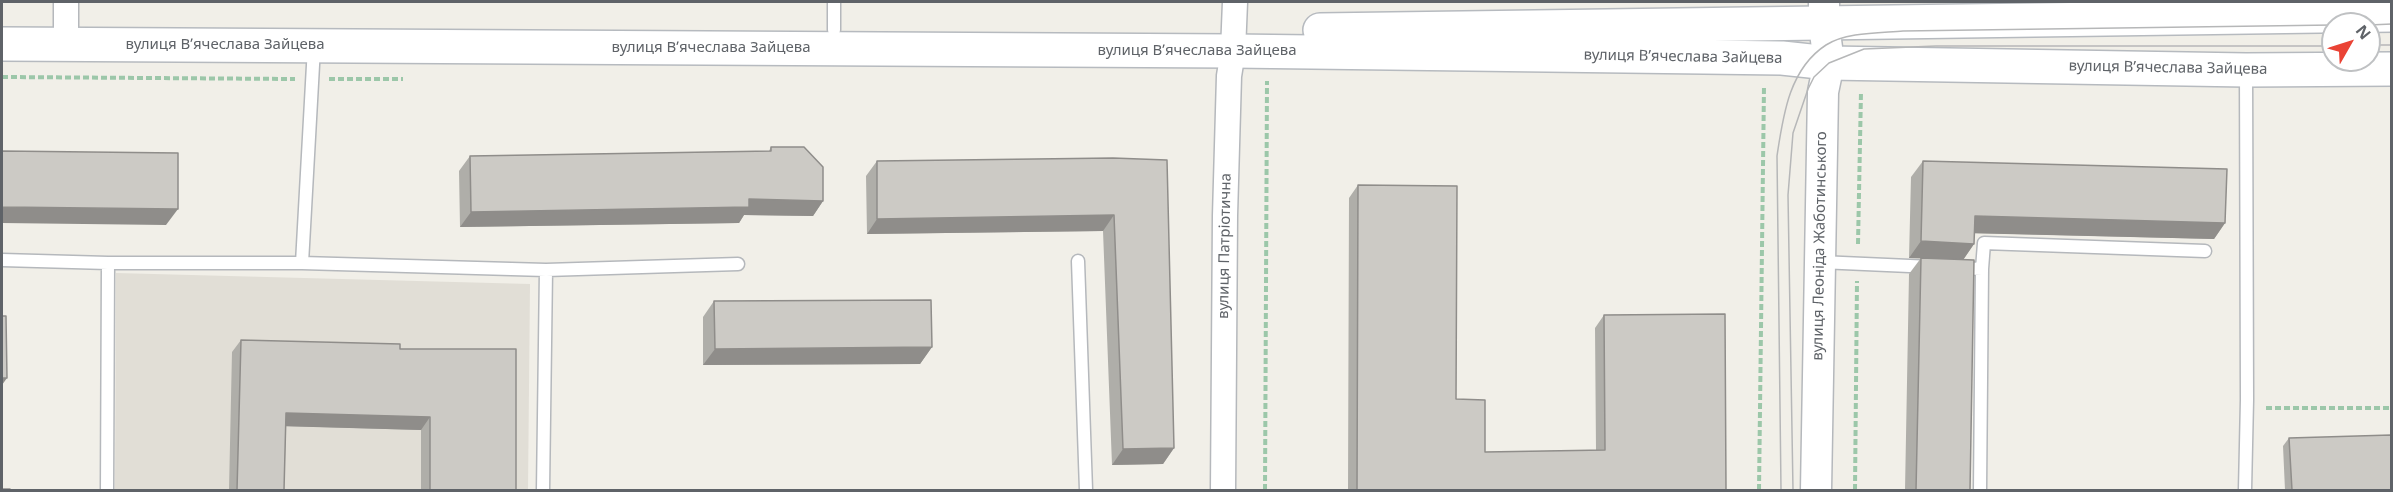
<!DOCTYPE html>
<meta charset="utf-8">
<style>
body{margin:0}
#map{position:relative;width:2393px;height:492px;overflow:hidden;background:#f1efe8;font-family:"Noto Sans",sans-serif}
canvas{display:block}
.frame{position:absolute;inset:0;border:3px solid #5f6368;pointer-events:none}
.north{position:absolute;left:2321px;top:12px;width:60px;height:60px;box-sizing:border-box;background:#fff;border:2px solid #bfc1c3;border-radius:50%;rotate:51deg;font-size:16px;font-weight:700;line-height:24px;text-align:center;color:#5f6368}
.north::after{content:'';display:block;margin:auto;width:21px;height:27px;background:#ea4335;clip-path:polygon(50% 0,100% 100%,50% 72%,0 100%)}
</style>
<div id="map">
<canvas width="2393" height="492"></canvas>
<div class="frame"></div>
<div class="north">N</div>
</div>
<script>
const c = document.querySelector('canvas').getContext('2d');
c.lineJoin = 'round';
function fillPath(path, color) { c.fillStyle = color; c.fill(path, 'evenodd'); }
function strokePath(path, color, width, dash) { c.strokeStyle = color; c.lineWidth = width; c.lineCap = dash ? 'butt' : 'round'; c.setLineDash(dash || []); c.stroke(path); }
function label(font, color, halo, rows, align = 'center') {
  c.font = font + ' "Noto Sans",sans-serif'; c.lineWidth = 6; c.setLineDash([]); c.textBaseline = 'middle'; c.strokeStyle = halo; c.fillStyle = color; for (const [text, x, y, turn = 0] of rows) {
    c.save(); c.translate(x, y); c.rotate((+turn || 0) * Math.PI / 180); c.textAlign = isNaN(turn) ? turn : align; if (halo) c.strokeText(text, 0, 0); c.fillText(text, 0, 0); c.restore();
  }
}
fillPath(new Path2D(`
 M116 273 530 284 528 490H115Z`), '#e1ded6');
const service = new Path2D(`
 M834 30V2
 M2 260 108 263
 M1078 261 1086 490
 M1820 262 1932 267
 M302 263 546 270 543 490
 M1958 268 1982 269 1984 243 2205 251
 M546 270 738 264
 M107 490 108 263H302L314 47
 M1980 490 1982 269
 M2245 490 2247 400 2246 71`);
const minor = new Path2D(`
 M66 2V29
 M1223 490 1225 216 1229 76 1233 51 1235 2`);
const tertiary = new Path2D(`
 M1816 490 1823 92 1829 63 1824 25V2`);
const secondary = new Path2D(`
 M1320 30 2392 15
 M2 44 1233 51 1782 58 1829 63 2246 70 2392 69`);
strokePath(service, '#b5b8bc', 15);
strokePath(minor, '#b5b8bc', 27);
strokePath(tertiary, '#b5b8bc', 33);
strokePath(secondary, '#b6babf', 36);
strokePath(new Path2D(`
 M2 77 295 79
 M329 79H403
 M1858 244 1861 92
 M2266 408H2392
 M1265 490 1267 81
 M1759 490 1764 86
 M1855 490 1857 281`), '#9cc7a9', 4, [6, 3]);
strokePath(service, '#fff', 12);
strokePath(minor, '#fff', 24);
strokePath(tertiary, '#fff', 30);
strokePath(secondary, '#fff', 33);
strokePath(new Path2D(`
 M2369 25 2392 24
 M2369 45H2392
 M1781 490 1777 156C1783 116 1789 69 1826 45 1846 32 1880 33 1903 31L2333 25
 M1793 490 1788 195 1793 133 1808 89 1814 77 1829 63 1864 49 1936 46H2333`), '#b6b7b8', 1.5);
fillPath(new Path2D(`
 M771 147 823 201 813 216 744 215 739 223 460 227 459 171 470 156 769 151Z
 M1113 158 1174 448 1163 464 1112 465 1103 231 867 234 866 176 877 161Z
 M1923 161 2225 223 2214 239 1974 233V244L1963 260 1970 490H1905L1909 274 1921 258H1909L1911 177Z
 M1358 185 1456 399 1485 452 1596 450 1595 328 1604 315 1726 490H1348L1349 198Z
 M714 301 932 347 920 364 703 365V317Z
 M241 340 400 349 516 490H421V430L286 426 284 490H229L232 352Z
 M2289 438 2391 490H2285L2283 446Z`), '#afaea9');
fillPath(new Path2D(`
 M749 199 823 201 813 216 744 215 739 223 460 227 471 212Z
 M2 207 178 209 166 225 2 223Z
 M1114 215 1103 231 867 234 877 219Z
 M1975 216 2225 223 2214 239 1963 233Z
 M1921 241 1974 244 1963 260 1909 258Z
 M932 347 920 364 703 365 715 349Z
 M2 378H7L2 385Z
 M286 413 430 417 421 430 277 426Z
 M1174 448 1163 464 1112 465 1123 449Z`), '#8f8d8a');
const building = new Path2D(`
 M771 147H804L823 167V201L749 199V207L471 212 470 156 771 151Z
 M2 151 178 153V209L2 207Z
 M1113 158 1167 160 1174 448 1123 449 1114 215 877 219V161Z
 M1923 161 2227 169 2225 223 1975 216 1974 244 1921 241Z
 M1358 185 1457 186 1456 399 1485 400V452L1605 450 1604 315 1725 314 1726 490H1357Z
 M1921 258 1974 260 1970 490H1916Z
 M931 300 932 347 715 349 714 301Z
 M2 316H6L7 378H2Z
 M241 340 400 344V349H516V490H430V417L286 413 284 490H237Z
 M2391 435V490H2292L2289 438Z
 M2 489H10V490H2Z`);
fillPath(building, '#cccac5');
strokePath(building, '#8f8d8a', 1.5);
label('15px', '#5f6368', '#fff', [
 ["вулиця Вʼячеслава Зайцева",225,45],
 ["вулиця Вʼячеслава Зайцева",711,48],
 ["вулиця Вʼячеслава Зайцева",1197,51],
 ["вулиця Вʼячеслава Зайцева",1683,57,1],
 ["вулиця Вʼячеслава Зайцева",2168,68,1],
 ["вулиця Патріотична",1225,246,-89],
 ["вулиця Леоніда Жаботинського",1820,246,-89]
]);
</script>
